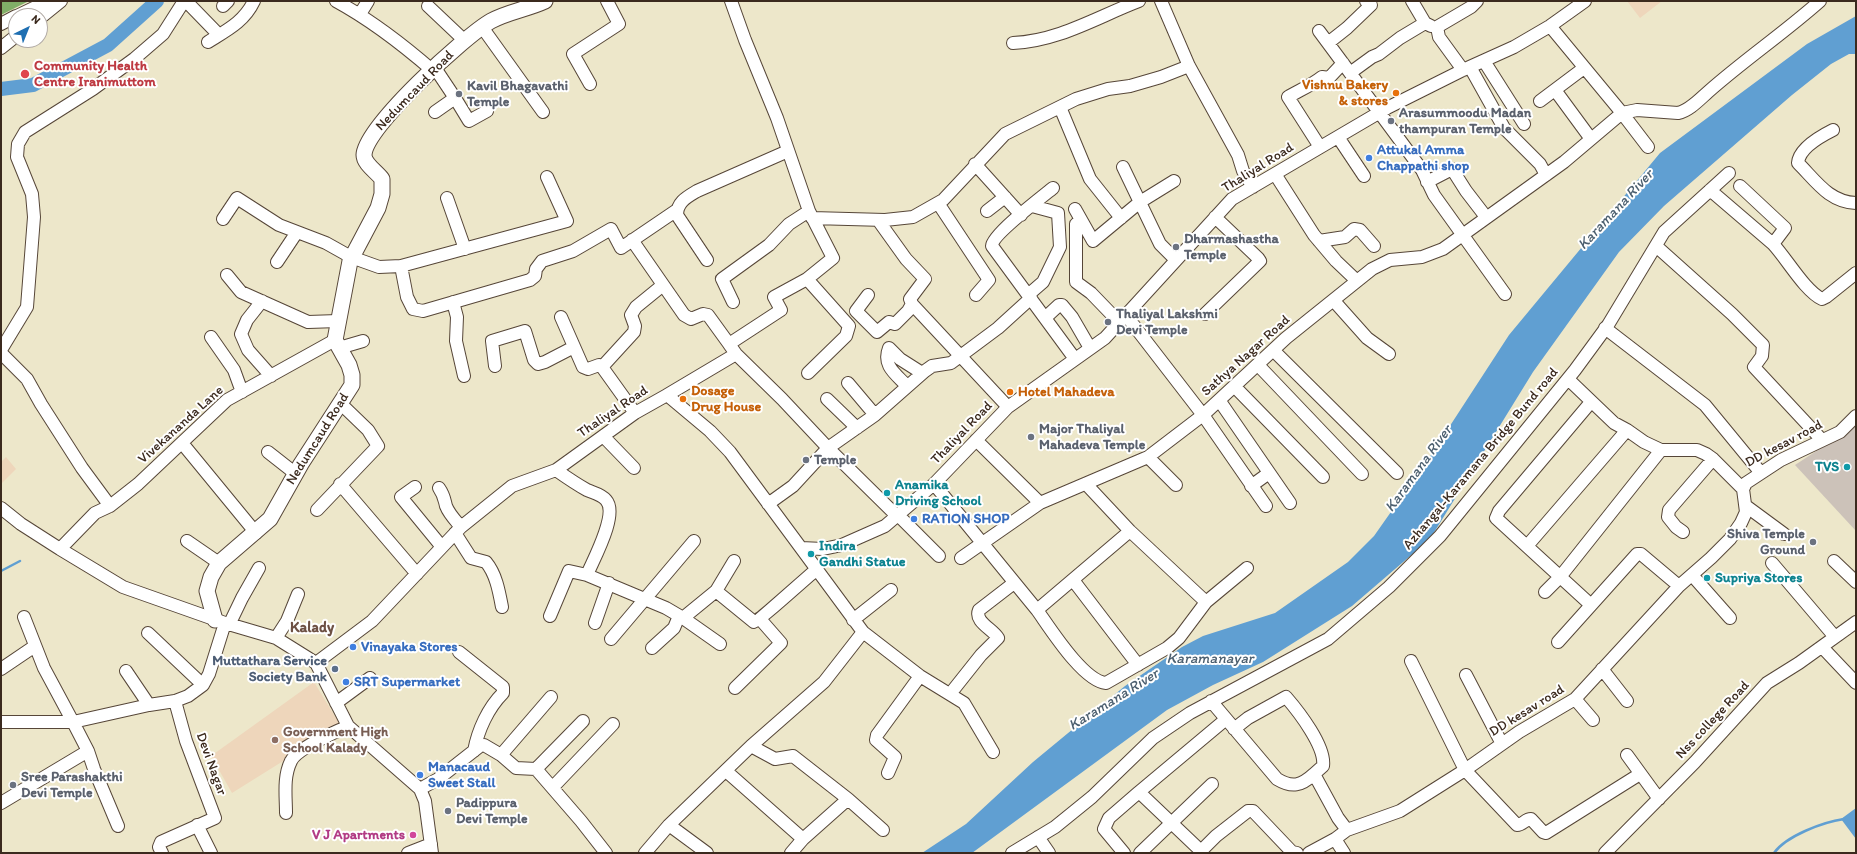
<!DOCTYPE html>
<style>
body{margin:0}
#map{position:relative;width:1857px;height:854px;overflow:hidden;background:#ede7ca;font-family:Itim,sans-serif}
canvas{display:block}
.frame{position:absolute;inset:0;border:2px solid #3b2a1e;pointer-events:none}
.north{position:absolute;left:8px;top:8px;width:40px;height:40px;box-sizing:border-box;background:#fff;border:1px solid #b1aaa5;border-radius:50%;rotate:43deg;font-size:11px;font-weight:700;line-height:16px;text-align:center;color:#3b2a1e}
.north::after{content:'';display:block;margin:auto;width:14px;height:18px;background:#1f6fb2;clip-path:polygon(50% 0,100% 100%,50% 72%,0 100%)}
</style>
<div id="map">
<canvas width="1857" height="854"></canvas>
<div class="frame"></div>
<div class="north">N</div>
</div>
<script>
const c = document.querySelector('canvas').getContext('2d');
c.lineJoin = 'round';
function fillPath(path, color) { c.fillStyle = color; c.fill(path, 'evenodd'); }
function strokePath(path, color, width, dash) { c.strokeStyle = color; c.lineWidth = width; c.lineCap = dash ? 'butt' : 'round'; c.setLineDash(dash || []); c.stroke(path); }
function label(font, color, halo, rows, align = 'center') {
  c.font = font + ' Itim,sans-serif'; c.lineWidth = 4; c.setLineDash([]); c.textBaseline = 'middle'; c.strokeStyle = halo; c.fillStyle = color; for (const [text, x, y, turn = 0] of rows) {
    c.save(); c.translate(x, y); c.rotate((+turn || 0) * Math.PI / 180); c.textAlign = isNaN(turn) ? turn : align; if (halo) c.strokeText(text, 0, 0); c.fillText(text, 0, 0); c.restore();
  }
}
fillPath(new Path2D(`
 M1627 1H1662L1640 18Z
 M6 457 16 469 1 484V462Z
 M314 682 339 723 288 758 232 793 211 756Z`), '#eed6bb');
fillPath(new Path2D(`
 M1856 425V531L1795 465Z`), '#ccc2b9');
fillPath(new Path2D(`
 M1 1H29L1 15Z`), '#81ae67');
fillPath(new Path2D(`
 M1856 16V54H1849L1831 64 1792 95 1664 206 1619 252 1533 372 1430 539 1352 606 1263 662 1213 685 1167 710 972 853H922L966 824 1033 762 1125 686 1182 647 1203 636 1275 613 1348 562 1374 536 1431 455 1509 335 1660 153 1807 44Z
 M1856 808V839L1841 819Z`), '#609fd2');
strokePath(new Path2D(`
 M1 571 20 561
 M1774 853C1786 836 1823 822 1844 819`), '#609fd2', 2.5);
strokePath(new Path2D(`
 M1 89 33 85 108 45 157 1`), '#609fd2', 14);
const minor = new Path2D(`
 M186 1 219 35
 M336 1C371 20 402 44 432 70
 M731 1 745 40 777 118 809 211 833 258 807 279 774 297 781 310 729 344 736 354 782 399 828 448 897 516
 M1161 1 1189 66 1238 155 1243 171 1253 187
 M1412 1 1425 23 1431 26
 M223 6 228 1
 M428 6 465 41
 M360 14 368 1
 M17 16 48 1
 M40 18 61 1
 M1 24 16 16
 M1550 26 1622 113 1637 110 1678 113C1689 111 1700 99 1708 92 1744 60 1784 33 1820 1
 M482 27 543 112
 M1319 31 1422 170 1434 195 1505 294
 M208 42C227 30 244 22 254 1
 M1013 43C1059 41 1097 17 1139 1
 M1328 43 1347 28 1371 5 1366 1
 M1 48 16 36
 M1484 61 1524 124
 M1470 67 1504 128 1540 164 1546 175
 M435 68 455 98 469 121 487 111
 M1463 70 1439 37 1437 27 1471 7 1477 1
 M1350 73 1372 57 1379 54 1400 38 1425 23
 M590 84 573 54 619 24 607 1
 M1555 90 1591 139
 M1540 101 1584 68
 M1060 107 1090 179 1121 218
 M435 112 455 98
 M1833 130C1821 136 1799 148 1798 163 1816 181 1829 202 1856 203
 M1338 137 1364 176
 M1320 147 1288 97C1300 90 1312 85 1322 77L1329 78 1343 63
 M975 164 1021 215
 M1123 167 1160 244 1176 260
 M1275 174 1314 235 1336 261 1357 281
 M1427 182 1452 169 1466 191 1486 217
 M1740 186 1785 228 1773 244
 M1053 188C1042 197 992 235 992 246L1075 359
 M1710 190 1773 244C1787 259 1805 291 1822 299L1826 297 1856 273
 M447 198 465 249
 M938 203 989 280 976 295
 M1075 209 1093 241 1140 202 1174 181
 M987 211 1005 197
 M812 218 885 220 913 217 943 200 1005 134 1076 99 1108 89 1130 86 1161 77 1189 66
 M223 219 237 198 279 225 326 243 351 257 379 267 401 266 567 221 547 177
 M878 220 906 259 925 279 910 299 912 304 1008 407
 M1084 225 1076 224V282L1091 293 1119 322
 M632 240 684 315 691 319 703 314 708 315 729 344
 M1319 241 1345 237 1354 229 1360 230 1374 246
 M1656 246 1732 314 1763 345 1762 356 1754 367 1822 440
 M707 260 677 215C677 202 687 197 697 191L788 151
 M277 262 297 232
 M401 266 407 297 413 309 423 311 530 280 535 276 536 269 542 261 573 251 611 229 621 248 677 210
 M227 275 241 292 308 322 338 321
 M807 279 849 326 846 336 808 373
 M868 295 856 311 877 332 889 322 895 324 908 311 912 304
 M1028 295 1043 282 1060 247 1058 213 1032 206
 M262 301 247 320 241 334 248 350 271 376
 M1334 301 1367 338 1389 354
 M453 302 457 317 456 341 464 376
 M733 302 722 279 769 245 789 224 809 211
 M1125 314 1203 415 1286 338 1372 269 1390 260 1422 257 1443 249 1564 162 1622 113 1648 147
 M1205 314 1260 261 1258 258 1215 217
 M561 317 583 367 588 369 599 365 602 367 635 413
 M1045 318 1059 305H1062L1072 317 1090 348
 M1605 328 1705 405 1761 473
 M211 337 234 370 242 392
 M339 348 363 341
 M1 350 27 307 34 217 32 194 17 157 18 144 25 132 93 89 134 59 163 34 184 1
 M1274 351 1397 473
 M1 353 27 379 41 404 82 468 110 506
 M1258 365 1362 474
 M495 366 492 341 525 331 534 360 538 364 545 362 574 347
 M602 367 634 332 635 326 631 315 636 307 663 285
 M1568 379 1614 423 1627 430 1644 442 1661 450H1697L1706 454 1713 459 1743 489
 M848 383 875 415
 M907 386C896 374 882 366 889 348L900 359 922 373
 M1234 386 1323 477
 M667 395 736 354
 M827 399 857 428
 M1219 400 1290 503
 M1591 402 1499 511 1496 518 1591 605
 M603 436 634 468
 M976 440 1040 503
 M182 443 256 533
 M268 452 296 474
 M1148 457 1176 485
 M340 484 417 574
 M934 484 1037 610 1130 531
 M1086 484 1130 531 1206 602
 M1251 486 1269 473
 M415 487 401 497 442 547
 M439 488C444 495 444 498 446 506 449 514 456 521 461 527
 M768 504 793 486 828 448 875 415 925 371 932 366 951 363 998 328 1031 298
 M1746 506 1784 534
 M1 508 21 524 60 549 123 587 225 623 276 638 316 663 348 726 420 789 425 801 432 853
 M317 510 378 446 368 430 340 403
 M898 515 939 556
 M1683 532 1676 527 1668 517 1669 510 1713 459
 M455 533 471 558 486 562C496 574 499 591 502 607
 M187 541 219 563
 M1527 546 1627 430
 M60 549 95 513 110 506 138 484 227 400 335 340
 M961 558 1040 503 1148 457 1203 415 1266 506
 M1834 561 1856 582
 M1772 563 1835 637
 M587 575 666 608 683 618 716 591 754 622C758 622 807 577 816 570
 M1692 575 1730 618
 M1073 580 1138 665
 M716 591 734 561
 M1545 592 1560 577 1661 450
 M1037 610C1050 628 1083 681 1106 683L1167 648 1179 638 1206 602 1247 568
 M550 616 569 571 587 575C593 560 619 514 606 500 601 494 594 493 587 490 576 484 566 477 556 470
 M683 618 720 644
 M853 620 891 590
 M595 623 609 583
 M229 625 242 598 259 568
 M863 632 920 676 964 703 993 752
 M148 633 203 685
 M276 638 287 621 298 594
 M611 639 694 541
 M1558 642 1637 554H1641L1679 586
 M1822 647 1856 683
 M652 648 674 628 679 616
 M459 652 503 687V693C488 708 478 730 474 751
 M1411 661 1465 770 1517 825C1523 825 1525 819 1531 819L1543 832 1546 833 1640 774
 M316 663 372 621 461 527 512 486 556 470 635 413 667 395 710 431 730 452 801 548 823 549 842 545 885 526 934 484 1008 407 1105 338 1232 199 1387 108 1463 70 1514 47 1550 26 1585 1
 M1 669 35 646
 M1602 669 1627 701
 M126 671 149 705
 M1466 675 1502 744
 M735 688 781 643 760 619
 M950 694 981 655 998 638C993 629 974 622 979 610L1014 583
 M1575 699 1593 720
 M1211 701 1277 779C1292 788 1301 786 1314 774L1338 818 1347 830
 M336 703 370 678
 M1 722H73L44 668 24 617
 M1234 729 1248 718 1286 697C1299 712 1326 747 1323 766L1314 774
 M751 746 775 759 793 756 848 799 803 839 791 853
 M88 751 94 769 118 826
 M501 755 551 697
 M1627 755 1659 799
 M536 769 583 721
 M726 771 803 839
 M888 773 895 757 876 740 877 735 920 676
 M553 787 613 724
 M420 789 438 779 480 746 484 745 501 755 516 768 536 769 581 821 606 853
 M1139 792 1225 720
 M848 799 883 830
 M1 803 88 751 73 722 149 705 175 701 188 696 203 685 209 674 225 623
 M286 813C286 796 283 777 291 761 297 748 334 733 348 726
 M197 825 211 853
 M669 825 707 853
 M1038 837 1049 853
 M1335 839 1344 853
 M162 853 159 847 161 842 215 818 186 741 175 701
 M408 853 431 844
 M645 853 669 825 751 746 824 682 863 632 801 548
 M1012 853 1055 827 1092 797 1153 738 1190 713 1328 639 1389 587 1440 536 1575 370 1608 325 1664 232 1729 173
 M1124 853 1104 829 1109 818 1139 792 1201 851
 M1140 853 1212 784
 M1199 853 1216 836 1248 811H1253L1292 852 1297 853
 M1309 853 1335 839 1347 830 1400 811 1465 770 1519 732 1575 699 1679 586 1711 558 1730 539 1741 523 1746 512 1743 489 1746 483 1781 460 1840 432 1856 416
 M1605 853 1695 762 1767 683 1799 663 1856 622`);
const major = new Path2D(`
 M215 620 207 591 211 577 219 563 270 519 301 464 352 385V375L349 365 335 340 350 261 378 208 382 194V179C377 172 364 164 364 155 365 127 465 36 491 21 507 12 528 9 545 1`);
strokePath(minor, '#564638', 14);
strokePath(major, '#564638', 17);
strokePath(minor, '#fff', 12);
strokePath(major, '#fff', 15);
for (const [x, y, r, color] of [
 [25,74,5,"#e0444e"],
 [1396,93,4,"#e8710a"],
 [459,94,4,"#6b7280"],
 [1391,121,4,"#6b7280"],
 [1369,158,4,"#3f7fe0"],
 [1176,247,4,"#6b7280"],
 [1108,322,4,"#6b7280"],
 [1010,392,4,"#e8710a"],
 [683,399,4,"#e8710a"],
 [1031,437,4,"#6b7280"],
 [806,460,4,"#6b7280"],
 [1847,467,4,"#0f9aa8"],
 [887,493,4,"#0f9aa8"],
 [914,519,4,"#3f7fe0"],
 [1813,542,4,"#6b7280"],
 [811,554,4,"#0f9aa8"],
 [1707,578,4,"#0f9aa8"],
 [353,647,4,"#3f7fe0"],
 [335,669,4,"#5c6f8a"],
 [346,682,4,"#3f7fe0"],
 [275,740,4,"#8d6e63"],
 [420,775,4,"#3f7fe0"],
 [13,785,4,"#6b7280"],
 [448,811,4,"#6b7280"],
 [413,835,4,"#d1479c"]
]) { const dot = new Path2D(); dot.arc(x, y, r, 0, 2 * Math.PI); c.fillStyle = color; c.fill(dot); strokePath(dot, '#fff', 1.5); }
label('bold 14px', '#be3a42', '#fff', [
 ["Community Health",34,66],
 ["Centre Iranimuttom",34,82]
], 'left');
label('bold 14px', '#c56008', '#fff', [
 ["Vishnu Bakery",1388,85,"right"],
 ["& stores",1388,101,"right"],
 ["Dosage",691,391],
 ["Drug House",691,407],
 ["Hotel Mahadeva",1018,392]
], 'left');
label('bold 14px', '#5b616d', '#fff', [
 ["Kavil Bhagavathi",467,86],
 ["Temple",467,102],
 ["Arasummoodu Madan",1399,113],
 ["thampuran Temple",1399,129],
 ["Dharmashastha",1184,239],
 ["Temple",1184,255],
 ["Thaliyal Lakshmi",1116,314],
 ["Devi Temple",1116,330],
 ["Major Thaliyal",1039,429],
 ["Mahadeva Temple",1039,445],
 ["Temple",814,460],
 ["Shiva Temple",1805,534,"right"],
 ["Ground",1805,550,"right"],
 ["Sree Parashakthi",21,777],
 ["Devi Temple",21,793],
 ["Padippura",456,803],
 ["Devi Temple",456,819]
], 'left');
label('14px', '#3b2a1e', '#fff', [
 ["Nedumcaud Road",415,91,-46],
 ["Thaliyal Road",1258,168,-32],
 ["Sathya Nagar Road",1246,356,-42],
 ["Thaliyal Road",613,412,-34],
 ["Vivekananda Lane",181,425,-42],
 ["Thaliyal Road",962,433,-46],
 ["Nedumcaud Road",318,439,-58],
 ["DD kesav road",1784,444,-28],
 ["Azhangal-Karamana Bridge Bund road",1481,459,-50],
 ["DD kesav road",1527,711,-32],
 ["Nss college Road",1713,720,-47],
 ["Devi Nagar",211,764,70]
]);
label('bold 14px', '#366cbe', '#fff', [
 ["Attukal Amma",1377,150],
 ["Chappathi shop",1377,166],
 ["RATION SHOP",922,519],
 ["Vinayaka Stores",361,647],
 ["SRT Supermarket",354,682],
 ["Manacaud",428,767],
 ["Sweet Stall",428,783]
], 'left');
label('bold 14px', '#0d838f', '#fff', [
 ["TVS",1839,467,"right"],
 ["Anamika",895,485],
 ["Driving School",895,501],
 ["Indira",819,546],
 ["Gandhi Statue",819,562],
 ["Supriya Stores",1715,578]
], 'left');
label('bold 14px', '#4e5e75', '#fff', [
 ["Muttathara Service",327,661],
 ["Society Bank",327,677]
], 'right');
label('bold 14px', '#785e54', '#fff', [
 ["Government High",283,732],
 ["School Kalady",283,748]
], 'left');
label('bold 14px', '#b23c85', '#fff', [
 ["V J Apartments",405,835]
], 'right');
label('italic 15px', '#4c5f6f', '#fff', [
 ["Karamana River",1616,210,-47],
 ["Karamana River",1419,469,-54],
 ["Karamanayar",1210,659],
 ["Karamana River",1114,700,-32]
]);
label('bold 15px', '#6d5044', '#fff', [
 ["Kalady",312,628]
]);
</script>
